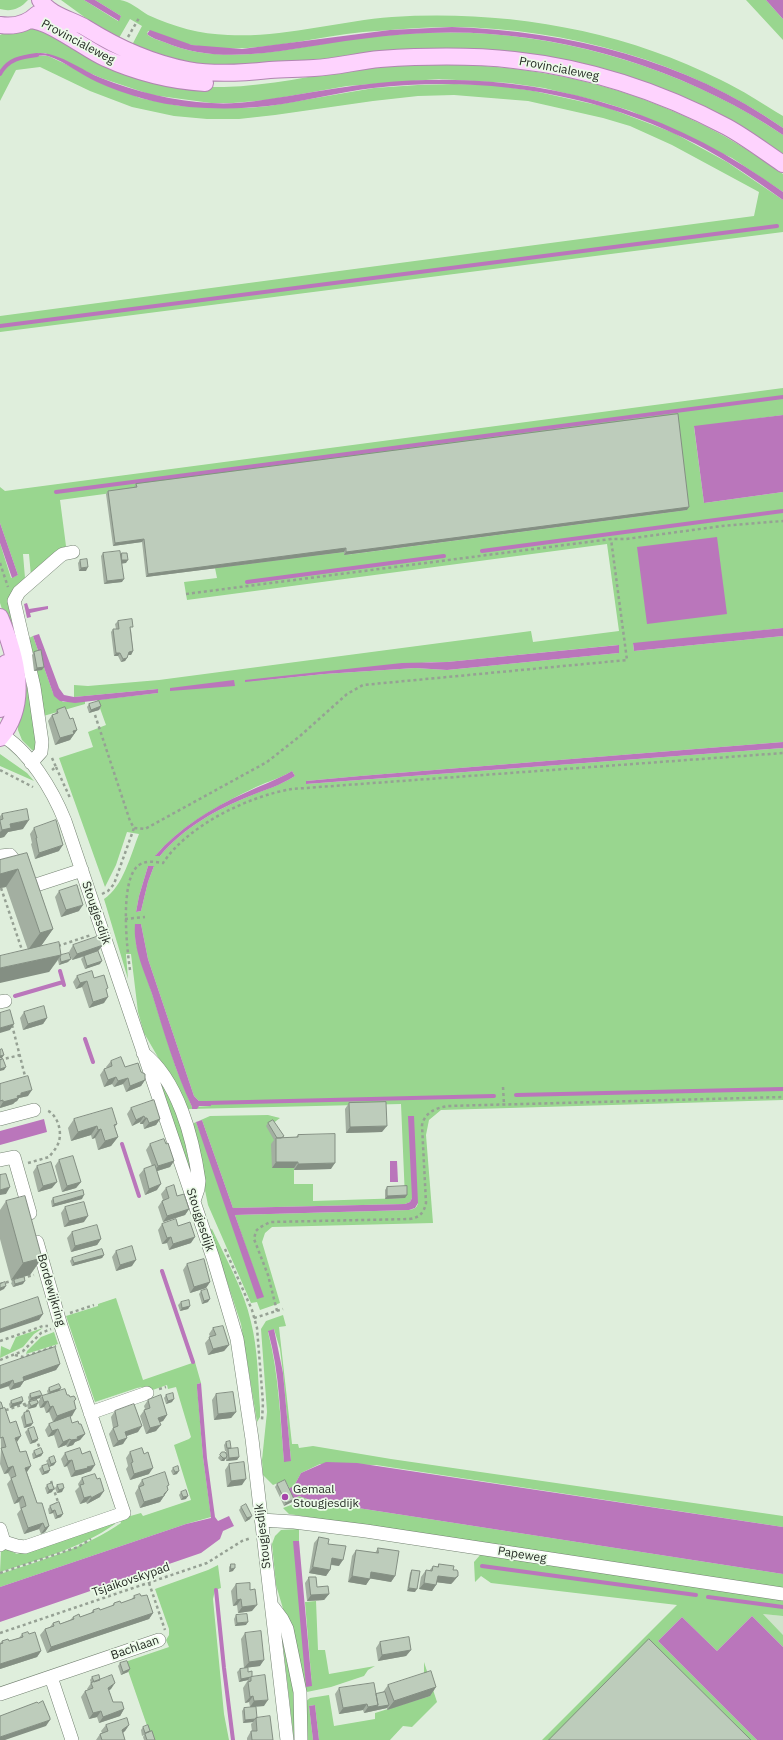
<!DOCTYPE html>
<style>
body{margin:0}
canvas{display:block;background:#dfeedc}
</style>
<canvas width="783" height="1740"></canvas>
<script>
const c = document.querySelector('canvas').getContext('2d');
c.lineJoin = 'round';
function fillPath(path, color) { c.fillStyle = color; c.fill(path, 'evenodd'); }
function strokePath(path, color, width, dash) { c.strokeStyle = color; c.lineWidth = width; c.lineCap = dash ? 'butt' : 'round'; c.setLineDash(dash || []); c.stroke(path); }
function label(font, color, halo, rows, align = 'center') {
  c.font = font + ' "IBM Plex Sans",sans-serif'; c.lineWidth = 3.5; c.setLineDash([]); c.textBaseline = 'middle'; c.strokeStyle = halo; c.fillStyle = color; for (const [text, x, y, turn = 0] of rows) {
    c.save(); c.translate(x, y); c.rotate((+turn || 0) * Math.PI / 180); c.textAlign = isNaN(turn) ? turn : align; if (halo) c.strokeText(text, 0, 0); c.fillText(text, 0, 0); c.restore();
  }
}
fillPath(new Path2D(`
 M763 1614 783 1616V1635Z`), '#cfe3cb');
fillPath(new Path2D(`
 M0 0H28C20 9 11 12 0 9Z
 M61 0H84L118 21 121 16 95 0C103 0 112 0 120 0 129 1 140 10 148 15 174 27 200 34 228 35 283 38 338 21 392 17 505 10 619 29 721 80 742 90 763 104 783 116V128C688 62 567 28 452 27 422 27 392 30 363 32 306 38 250 56 192 45 177 42 162 36 148 31L147 34C151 38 158 40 164 42 226 69 297 46 361 38 404 33 447 31 490 34 593 42 698 77 783 135V154L571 62 535 55 491 50 402 49 268 67 189 66 132 45 142 26 130 19 119 38 94 24Z
 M746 0H766L782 18 783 19V40Z
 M32 28 43 30C77 43 111 56 145 68 159 74 174 82 189 85 200 87 213 87 224 87 269 86 314 75 359 69 510 51 660 83 783 174V192L732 158 631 111 602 102 544 88 509 83 439 79 347 86 267 100 233 103H211L152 95 101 78 45 53 32 54 33 56H48L140 98 180 106 248 108 269 106 374 88 418 85 454 84 493 85 534 91 606 107 674 133 727 162 783 200V232L0 332V316L754 216 759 192 672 145 630 126 603 118 528 101 454 95 418 96 373 101 275 115 239 119H207L174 116 132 107 90 91 40 67 16 70 0 101V35L10 30Z
 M783 388V415L694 427 704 503 783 492V628L633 644 634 651 783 636V742L360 776 306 781V784L783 748V1100L441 1110 429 1120 426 1135 433 1223 272 1227 265 1233 262 1242 280 1303 260 1310 257 1302 251 1303 208 1205 193 1131 194 1123 210 1116 268 1115 280 1118 272 1124 287 1144 272 1168H294V1184H313V1201L405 1198 401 1104 188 1109 144 1033 138 1012 131 954H126L128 979 104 899C123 887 131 854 139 834L127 832 116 865 105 887 59 758 93 747 88 732 106 725 97 700 158 693V689L74 697V685L88 686 159 680 531 631 533 642 619 631 607 544 187 600 184 582 217 578 215 568 344 552 345 555 687 510 134 490 60 500 66 546 31 576 29 554H23L25 578 15 592 37 741 35 750H32L22 740 18 730 19 661 0 603V543L11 578 18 575 0 523V487L5 491ZM618 645 619 653 447 670 415 668 324 674 245 682 431 662H447ZM292 771 295 776C279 786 266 789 250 796 217 809 183 828 160 856L156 855C183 824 219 805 256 787 269 781 279 779 292 771ZM148 866H154L148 882 141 911 136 912 139 896ZM141 924 148 959 194 1096 199 1101H210V1106L192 1107 176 1068 136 944 135 933ZM202 1120 233 1208 405 1204 410 1202 412 1198 418 1203C417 1208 414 1209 409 1210L235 1215 263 1297 196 1122Z
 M33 636 53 693 63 702 85 701V704L40 717 27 639Z
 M0 754 27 773 34 781 0 766Z
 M156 1071 180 1113 194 1183Z
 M212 1229C226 1259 244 1290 251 1322 258 1350 258 1380 260 1408V1417L257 1422 241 1324 210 1230Z
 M116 1298 143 1380 195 1362 201 1383 197 1384V1386L203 1457 211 1517 186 1524 0 1587V1574C42 1560 85 1548 121 1523L120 1519 141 1513 143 1516 191 1500 174 1445 189 1439 191 1437 176 1387 168 1389 167 1385 144 1393 142 1387 137 1388 95 1402 66 1316 98 1306V1304Z
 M283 1315 286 1326 279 1327 292 1444H298L299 1448 313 1446 391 1459 783 1516V1527L376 1465 320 1464 301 1473 294 1486 290 1489 285 1480 273 1485 263 1475 262 1460 267 1412 261 1329 266 1321ZM274 1329 280 1349 283 1373 291 1461H284C280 1418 279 1374 268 1332Z
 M43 1328 34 1334 23 1347 0 1358 1 1346 10 1350 16 1337Z
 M54 1332 58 1344 26 1354 27 1351 41 1337Z
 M299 1496 313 1501 783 1574V1590L289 1514 283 1508 296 1503 294 1498Z
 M114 1522 115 1524C81 1548 40 1559 0 1572L1 1551 6 1549 17 1554Z
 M299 1529V1541H294L312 1686 305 1602 316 1601 318 1650H325L329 1674 375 1666 368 1670 364 1676 331 1687 302 1693 284 1612 276 1585 272 1544 275 1536 281 1530Z
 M481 1554 783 1600V1616L763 1614 783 1635V1647L752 1616 717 1651 682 1617 658 1641 757 1740H542L677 1605 491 1583 481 1576 475 1582 474 1562Z
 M218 1565 221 1588 215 1590 213 1599 224 1714 229 1740H152L125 1662 169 1647 166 1640 169 1635V1629L155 1589 208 1570Z
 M281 1628 294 1681 299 1740H294Z
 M424 1662 437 1702 412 1727 403 1726 390 1740H319L315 1705 309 1706 313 1740H304L305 1702 310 1698 329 1695 334 1726 375 1719V1713L430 1696 424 1680Z`), '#99d68f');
fillPath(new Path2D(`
 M84 0H95L121 16 119 21Z
 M766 0H783V19L782 18Z
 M452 27C569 31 686 60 783 128V135C699 78 592 41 490 34 447 31 404 33 361 39 297 46 226 69 164 42 158 40 150 37 147 34L150 30 192 45 242 49 390 30Z
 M40 53C60 53 83 71 101 78 136 92 174 101 211 103 237 105 263 100 289 96 319 91 348 86 378 83 526 68 662 104 783 192V200C755 180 727 160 696 144 597 93 484 75 373 88 338 92 303 102 268 106 242 109 215 109 189 107 157 104 126 95 97 82 81 75 66 62 48 56 43 55 38 56 33 56L32 54Z
 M783 415V492L704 503 694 426Z
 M0 523 18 575 12 578 0 543Z
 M717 537 727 614 647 624 637 547Z
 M27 603 29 609 48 606V609L30 613 31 617 27 618 24 604Z
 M783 628V636L634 651 633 643Z
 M39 634 59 688 64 695 74 697 158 689V693L75 703 60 701 54 696 33 636Z
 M619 645V653L447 670 415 668 324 674 245 682V680L402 663 447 662Z
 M234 680 235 686 170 691V688Z
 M783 742V748L306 784V781L360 776Z
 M292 771 295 776C279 786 267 789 250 796 217 809 183 828 160 856H155C179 828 211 808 245 793 261 785 277 780 292 771Z
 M148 866H154L148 882 141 911 136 912 139 896Z
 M135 924H141L148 959 194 1096 199 1101H210L211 1106H199L197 1109H192V1107C175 1071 164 1032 152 994 144 970 133 949 135 924Z
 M408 1116H414L418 1203 415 1208 409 1210 235 1215 264 1297 257 1299 196 1122 202 1120 233 1208 405 1204 410 1202 412 1198Z
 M44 1119 47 1132 0 1145V1131Z
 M390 1161H397L398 1182H390Z
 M274 1329 283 1373 291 1461 284 1462C280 1418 280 1373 268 1331Z
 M201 1383 207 1458 215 1517 218 1521 229 1516 234 1526 223 1531 220 1539 201 1553 0 1622V1587L186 1524 211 1518 203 1457 197 1388V1384Z
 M326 1462 357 1463 783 1527V1574L313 1501 299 1496 291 1500 286 1490 294 1486 301 1473Z
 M293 1541H299L312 1686 306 1687Z
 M752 1616 783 1647V1740H757L658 1641 682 1617 717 1651Z
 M315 1705 319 1740H313L309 1706Z`), '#ba76bb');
strokePath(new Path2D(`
 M0 74C8 59 21 57 37 55
 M0 326 777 226
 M56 492 783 397
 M482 551 783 511
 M247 582 444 556
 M60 971 64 985
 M15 996 63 982
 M85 1039 93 1062
 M516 1095 783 1089
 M207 1103 494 1096
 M122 1144 139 1196
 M162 1271 193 1362
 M482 1566 696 1595
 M216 1590 224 1668 233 1740
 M708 1597 783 1607`), '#ba76bb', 4);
const minor = new Path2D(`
 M0 734C29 750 53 791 65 821L213 1258 237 1339 252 1439 287 1740
 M31 763 41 752 42 742 34 687 14 601 19 592 59 557 63 554 73 552
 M0 856 10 855 18 865 27 888 82 870
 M0 1002 5 1001
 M143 1053C178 1080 193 1138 199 1181L198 1189 194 1201
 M0 1119 34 1110
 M0 1160 14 1157 30 1213
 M90 1413 147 1393
 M261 1520 294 1522 366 1531 783 1594
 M0 1529 4 1542 0 1545
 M4 1542 17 1546 25 1547 124 1513 61 1326 37 1242
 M273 1607 282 1619 287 1629 300 1692 301 1740
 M51 1677 72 1740
 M0 1694 159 1640`);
const major = new Path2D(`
 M40 0C51 16 71 19 86 28 118 48 151 63 188 70 215 75 243 73 270 70 285 69 299 69 314 68 336 67 358 61 380 59 425 56 469 55 514 60 588 68 661 92 727 127 747 138 765 152 783 164
 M29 20C49 20 85 49 105 58 136 72 171 81 205 83
 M0 25C14 27 27 24 37 14
 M0 617C16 655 30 704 0 738
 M0 709 7 684 6 663`);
strokePath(minor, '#758373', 14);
strokePath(major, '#b185b1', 18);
strokePath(new Path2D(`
 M128 37 139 18
 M0 563 8 587
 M186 594 611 539H626L722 526 783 521
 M95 715 130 821 134 828 145 829 267 762 300 736 347 694 363 685 627 660 611 539
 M52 758 56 767 52 770
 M56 767 70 798
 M0 770 33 787
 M1 888 23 953
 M102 894 108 891 114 884 134 828
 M125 919 145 917
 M58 946 91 935
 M130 970C127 949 119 879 139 865 147 860 155 862 163 863 188 825 249 796 292 789L783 753
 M12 1025 26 1080
 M0 1060 20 1055
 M503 1087 504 1104
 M28 1163 49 1157C52 1153 56 1149 58 1144 63 1133 58 1114 46 1110
 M225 1249 252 1310 257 1328 263 1403 262 1420
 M22 1278 34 1275
 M0 1284 15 1280
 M277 1311 268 1275 254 1239 256 1231 259 1228 270 1222 409 1219C419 1218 424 1213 426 1203L422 1125C425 1112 436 1108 448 1106L783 1097
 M70 1313 94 1305
 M254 1318 283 1309
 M0 1341 43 1326H48
 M15 1355 23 1357 56 1346
 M0 1360 23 1351 41 1333 51 1329
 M159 1389 166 1387
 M25 1404 29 1415
 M0 1412 43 1398
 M36 1438 40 1449
 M51 1481 59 1505
 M0 1573 78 1547 91 1539
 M149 1583 165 1630
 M0 1633 207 1563 242 1541 251 1538`), '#96a194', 2.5, [3, 3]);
strokePath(minor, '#fff', 13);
strokePath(major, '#fed3fe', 16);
fillPath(new Path2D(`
 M136 484 687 510 344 555V552L146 577 142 542 113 546 106 494 108 491 134 487Z
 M103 553 121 555 122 553 126 563H122V582L104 584 101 556Z
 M80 560 86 571H79L78 563Z
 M118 621 131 630 133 651 131 655H128L127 658 125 661 121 662 118 656H114L111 632 113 629H116L115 624Z
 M34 652 42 670 34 671 32 655Z
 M89 704 101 706 99 710 89 713 87 707Z
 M57 710 70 719 77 730 70 740 55 745 48 721 52 715 55 714Z
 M2 814 23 829 8 832 4 837 0 838V816Z
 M34 828 59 851 35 859 31 844 32 843 30 834Z
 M27 853 53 929 41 946 36 948 61 955 68 962 59 965 58 960 49 972 28 950 6 887 0 888V860Z
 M59 891 79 911 61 917 55 897Z
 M73 945H103L98 951 100 964 85 969 81 959 83 957 72 960 69 952Z
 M77 976 94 978 106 991 104 1003 89 1008 82 987 76 989 73 982Z
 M24 1012 47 1018 43 1024 23 1030 20 1018Z
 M111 1061 125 1067 145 1080 141 1086 126 1092 123 1084 114 1087 112 1084 104 1087 100 1075 104 1069 107 1068 106 1067Z
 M0 1084 28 1096 19 1098 17 1101 15 1102 13 1104 0 1108Z
 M349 1103 382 1132 346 1133 345 1109Z
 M131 1108 160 1119 156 1125 144 1129 143 1124H140V1122L132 1126 127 1114Z
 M74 1119 117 1124 115 1127 118 1137 111 1146 98 1150 95 1138 92 1139 91 1135 71 1141 68 1128Z
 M268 1123 284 1136 282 1138 296 1137 298 1135 331 1169 294 1170V1168H272L271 1144 274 1140 266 1126Z
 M150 1144H166L174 1161 170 1167 157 1171V1190L145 1195 139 1175 144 1169 152 1166 146 1150Z
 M59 1160 81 1182 76 1188 62 1192 55 1166Z
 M37 1166 52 1188 38 1192 33 1172Z
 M387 1187 407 1195 405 1198 385 1199V1190Z
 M166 1188 177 1196 189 1209 185 1215 163 1222 158 1207 162 1201 163 1200 161 1194Z
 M53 1198 82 1199 52 1207 51 1201Z
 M6 1201 42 1258 30 1275 11 1280 0 1239V1210Z
 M65 1207 84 1222 64 1227 61 1213Z
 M162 1224 178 1226 191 1243 169 1250 167 1243 162 1244 158 1230Z
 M72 1232 101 1239 97 1245 71 1252 67 1238Z
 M116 1251 132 1266 116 1271 112 1257Z
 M104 1255 102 1258 72 1266 70 1261 72 1258Z
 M187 1264 210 1282 206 1288 190 1293 183 1270Z
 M14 1280 23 1284 13 1287 11 1283Z
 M201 1291 208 1302 202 1304 199 1294Z
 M181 1302 190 1306 188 1309 180 1311 178 1305Z
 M213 1328 229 1345 224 1351 208 1355 205 1343 210 1337 209 1334Z
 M60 1364 56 1370 24 1381 20 1387 10 1390 0 1366Z
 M49 1388 59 1390 70 1397 76 1399 74 1402 72 1416 53 1422 49 1412 46 1413 44 1407 40 1408 38 1402 42 1396 48 1394 47 1391Z
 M30 1394 40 1398 29 1401 28 1397Z
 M216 1394 236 1412 231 1418 214 1420 212 1400Z
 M166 1395 172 1402 166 1404 164 1398Z
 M148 1400 167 1415 163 1421 160 1422 156 1431 146 1434 140 1416 145 1409 144 1406Z
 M11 1401H23L21 1404 10 1408 9 1404Z
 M0 1402 3 1408 2 1409 17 1442 37 1503 49 1526 45 1532 41 1534 39 1529 24 1534 17 1514 21 1509 20 1508 19 1502 14 1504 7 1484 11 1479 8 1473 4 1474 0 1464 1 1449Z
 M29 1402 38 1403 36 1407 28 1409 27 1405Z
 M115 1411 138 1432 126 1436 123 1444 113 1447 109 1434 113 1428 111 1417Z
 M24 1413 31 1426 24 1428 21 1417Z
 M72 1423 79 1424 85 1434 80 1440 75 1442 73 1445 67 1447 66 1445 58 1448 54 1435 48 1437 45 1430 49 1424Z
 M28 1429 36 1442 30 1444 25 1432Z
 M226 1442 230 1449 239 1457 237 1460 226 1461V1458L224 1461H221L218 1458 222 1452H226V1451H225L224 1445Z
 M34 1451 43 1453 41 1456 33 1459 32 1454Z
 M130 1452 149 1474 130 1480 126 1469 128 1466 126 1458Z
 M65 1453 82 1454 91 1471 85 1473 83 1474 71 1477 67 1466 64 1467 61 1459Z
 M49 1458 54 1465 49 1467 50 1470 48 1473 42 1475 39 1469 42 1466 48 1464 46 1461Z
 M229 1464 242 1485 227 1487 225 1470Z
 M173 1468 177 1474 173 1475 171 1471Z
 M82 1478 97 1479 100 1497 87 1504 86 1502 80 1504 75 1491 79 1487 78 1484Z
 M142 1480 167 1488 168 1490 160 1502 140 1508 135 1493 138 1488V1486Z
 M277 1484 292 1502 284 1506 275 1487Z
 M47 1485 52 1492 47 1494 45 1488Z
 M57 1485 62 1492 57 1493 55 1488Z
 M181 1492 186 1499 181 1500 179 1495Z
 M59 1502 61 1517 55 1519 53 1513 49 1514 48 1509 50 1506Z
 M241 1507 250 1519 245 1522 239 1510Z
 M319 1537 328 1544 339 1566 331 1565 330 1570 326 1576 309 1573 314 1543Z
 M378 1548 395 1576 391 1582 370 1578 366 1585 348 1582 352 1556 356 1550 375 1553Z
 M231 1564 233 1571 229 1572V1567Z
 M439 1564 453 1570 458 1576 453 1582 451 1584 437 1582 436 1585 432 1591 419 1589 421 1577 426 1570 429 1571 433 1566 437 1567Z
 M412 1570 415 1592 407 1591 410 1573Z
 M309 1577 317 1587 329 1594 324 1600 307 1601 305 1583Z
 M236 1584 252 1611 238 1613 237 1605 233 1606 231 1591Z
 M134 1596H141L153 1613 149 1619 47 1653 40 1635 45 1629 50 1627 53 1623 60 1624 70 1620 73 1617H80L91 1613 93 1610H100L111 1607 114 1603H121L131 1600Z
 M236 1615 246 1625 235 1626 234 1619Z
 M245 1633 260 1666 244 1668 241 1639Z
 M22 1634H29L41 1651 37 1657 0 1669V1643L2 1641H9L19 1638Z
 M380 1642 411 1650 406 1656 378 1661 376 1648Z
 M120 1663 130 1669 128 1672 121 1675 118 1666Z
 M240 1669 248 1672 252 1676 264 1706 250 1707 249 1702 245 1703 243 1688 248 1680 239 1682 237 1672Z
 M92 1677 100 1680 111 1689 109 1690 113 1702 124 1709 120 1716 99 1723 97 1717 89 1719 81 1697 85 1691 88 1690 87 1689 91 1683 90 1680Z
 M388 1685 436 1687 430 1696 387 1710V1708L364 1713 363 1710 339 1714 335 1694 339 1688 376 1694 383 1692Z
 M244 1708 257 1718 273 1740H247V1738L251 1731H252L251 1724 253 1722 243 1723 242 1711Z
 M106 1725H129L125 1731 123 1733 125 1740H96L100 1734 102 1733 101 1731Z
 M143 1727 150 1731 149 1732 155 1740H144L143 1737 144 1735 142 1736 141 1730Z`), '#a3afa1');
fillPath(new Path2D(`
 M689 507 687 510 344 555 346 552Z
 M144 539 142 542 113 546 115 543Z
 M346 548 344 552 146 577 148 574Z
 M122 560H128L126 563 120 564Z
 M88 567 86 571H79L81 568Z
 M124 579 122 582 104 584 107 581Z
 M133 651 131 655H127L129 652Z
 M116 653H120L118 656H114Z
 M127 658 125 661 121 662 123 659Z
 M44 667 42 670 34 671 37 668Z
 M101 706 99 710 89 713 91 710Z
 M77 730 70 740 55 745 60 738 73 731Z
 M29 820 23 829 8 832 4 837 0 838V832L2 830 10 824Z
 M63 845 59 851 35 859 39 853Z
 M18 869 6 887 0 888V874Z
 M83 905 79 911 61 917 66 910Z
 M53 929 41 946 28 950 40 933Z
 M103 945 98 951 72 960 77 954Z
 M61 955 49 972 0 983V968Z
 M71 959 68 962 59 965 61 962Z
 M102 961 100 964 85 969 87 966Z
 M87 981 82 987 76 989 80 983Z
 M108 997 104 1003 89 1008 93 1002Z
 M47 1018 43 1024 23 1030 28 1024Z
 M14 1024 10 1030 0 1033V1028Z
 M4 1055 2 1058H0V1056Z
 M6 1067 4 1070 0 1071V1069Z
 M116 1077 112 1084 104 1087 108 1080Z
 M128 1078 123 1084 114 1087 118 1081Z
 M145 1080 141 1086 126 1092 130 1086Z
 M32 1090 28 1096 19 1098 17 1101 15 1102 13 1104 0 1108V1107L3 1102 21 1093Z
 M144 1116 140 1122 132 1126 136 1120Z
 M145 1118H147L143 1124H140Z
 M160 1119 156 1125 144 1129 149 1123Z
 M97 1126 91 1135 71 1141 78 1132Z
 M387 1126 382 1132 346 1133 350 1127Z
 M101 1129 95 1138 92 1139 98 1130Z
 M118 1137 111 1146 98 1150 105 1141Z
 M174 1161 170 1167 154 1172 158 1166Z
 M276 1162H298L294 1168H272Z
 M335 1163 331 1169 294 1170 298 1164Z
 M57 1182 52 1188 38 1192 43 1186Z
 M81 1182 76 1188 62 1192 67 1186Z
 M161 1184 157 1190 145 1195 149 1189Z
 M10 1187 6 1194 0 1195V1190Z
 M84 1195 82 1199 52 1207 54 1204Z
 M407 1195 405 1198 385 1199 387 1196Z
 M189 1209 185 1215 163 1222 167 1216Z
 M88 1216 84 1222 64 1227 69 1221Z
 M171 1237 167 1243 162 1244 167 1238Z
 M195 1237 191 1243 169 1250 173 1244Z
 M101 1239 97 1245 71 1252 75 1246Z
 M104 1255 102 1258 72 1266 74 1263Z
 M42 1258 30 1275 11 1280 23 1263Z
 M136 1260 132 1266 116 1271 120 1265Z
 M25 1281 23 1284 13 1287 15 1284Z
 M210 1282 206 1288 190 1293 194 1287Z
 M6 1286 4 1289 0 1291V1288Z
 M210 1299 208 1302 202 1304 204 1301Z
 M190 1306 188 1309 180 1311 182 1308Z
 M43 1314 39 1320 0 1333V1329Z
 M229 1345 224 1351 208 1355 213 1349Z
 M60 1364 56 1370 24 1381 20 1387 10 1390 14 1384 23 1377Z
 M13 1380 9 1386 0 1389V1385Z
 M61 1388 58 1392 48 1395 50 1392Z
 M42 1395 40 1398 29 1401 31 1398Z
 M174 1399 172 1402 166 1404 168 1401Z
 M23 1401 21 1404 10 1408 12 1404Z
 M48 1401 44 1407 40 1408 44 1402Z
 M38 1403 36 1407 28 1409 31 1406Z
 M53 1406 49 1412 46 1413 50 1407Z
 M76 1409 72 1416 53 1422 57 1416Z
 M236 1412 231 1418 214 1420 218 1414Z
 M167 1415 163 1421 154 1424 158 1418Z
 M33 1423 31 1426 24 1428 26 1425Z
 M161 1425 156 1431 146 1434 150 1428Z
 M142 1426 138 1432 121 1438 125 1432Z
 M58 1429 54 1435 48 1437 52 1431Z
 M85 1434 80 1440 75 1442 73 1445 67 1447 71 1440 77 1437Z
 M21 1436 17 1442 15 1438Z
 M127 1438 123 1444 113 1447 118 1441Z
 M38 1439 36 1442 30 1444 32 1441Z
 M70 1439 66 1445 58 1448 63 1442Z
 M43 1453 41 1456 33 1459 36 1456Z
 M239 1457 237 1460 226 1461 229 1458Z
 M223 1458H226L224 1461H221Z
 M72 1460 67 1466 64 1467 68 1461Z
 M56 1462 54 1465 49 1467 51 1464Z
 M95 1465 91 1471 85 1473 83 1474 71 1477 75 1471Z
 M13 1466 8 1473 4 1474 8 1468Z
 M31 1466 27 1472 21 1474 25 1468Z
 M153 1468 149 1474 130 1480 134 1474Z
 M50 1470 48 1473 42 1475 44 1472Z
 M179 1471 177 1474 173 1475 175 1472Z
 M246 1479 242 1485 227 1487 231 1481Z
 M64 1488 62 1492 57 1493 59 1490Z
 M54 1489 52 1492 47 1494 49 1490Z
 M168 1490 160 1502 140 1508 144 1502 164 1494Z
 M104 1491 100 1497 87 1504 91 1498Z
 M23 1496 19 1502 14 1504 18 1498Z
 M91 1496 86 1502 80 1504 84 1498Z
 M188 1496 186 1499 181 1500 183 1497Z
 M294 1499 292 1502 284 1506 286 1503Z
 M55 1510 53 1513 49 1514 52 1511Z
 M63 1514 61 1517 55 1519 57 1516Z
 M252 1516 250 1519 245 1522 247 1518Z
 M43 1523 39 1529 24 1534 28 1528Z
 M49 1526 45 1532 41 1534 45 1528Z
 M332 1558 343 1560 339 1566 328 1564Z
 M313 1567 330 1570 326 1576 309 1573Z
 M235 1568 233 1571 229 1572 231 1569Z
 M371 1572 395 1576 391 1582 367 1578Z
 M352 1576 370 1579 366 1585 348 1582Z
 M438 1576H458L453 1582 451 1584 434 1582Z
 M424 1583 436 1585 432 1591 419 1589Z
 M409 1588 417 1589 415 1592 407 1591Z
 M329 1594 324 1600 307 1601 311 1595Z
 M241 1599 237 1605 233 1606 237 1600Z
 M257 1605 252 1611 238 1613 242 1607Z
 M153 1613 149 1619 47 1653 51 1647Z
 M248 1622 246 1625 235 1626 237 1623Z
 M411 1650 406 1656 378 1661 382 1655Z
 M41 1651 37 1657 0 1669V1664Z
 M264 1660 260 1666 244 1668 249 1662Z
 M130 1669 128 1672 121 1675 123 1672Z
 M250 1677 248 1680 239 1682 241 1679Z
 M115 1683 111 1689 103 1694 108 1688Z
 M436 1687 430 1696 387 1710 394 1701Z
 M253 1696 249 1702 245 1703 250 1697Z
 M268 1700 264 1706 250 1707 254 1701Z
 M367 1704 363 1710 339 1714 343 1708Z
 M378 1705H389L387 1708 364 1713 368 1707Z
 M124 1709 120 1716 99 1723 103 1717Z
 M101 1711 97 1717 89 1719 93 1713Z
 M255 1719 253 1722 243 1723 245 1720Z
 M50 1720 46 1726 5 1740H0V1737Z
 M129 1725 125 1731 118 1736 122 1730Z`), '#848f83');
const building = new Path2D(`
 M678 414 689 507 346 552V548L148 574 144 539 115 543 108 491 137 487 136 484Z
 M120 551 124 579 107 581 103 553Z
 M122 553H127L128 560H122Z
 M87 559 88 567 81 568 80 560Z
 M132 619 133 627H130L133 651 129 652 127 658 123 659 120 653H116L113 629H119L118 621Z
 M41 650 44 667 37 668 34 652Z
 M99 701 101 706 91 710 89 704Z
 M65 707 70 719 73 718 77 730 73 731 74 734 60 738 52 715 58 713 57 710Z
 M27 809 29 820 10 824 11 828 2 830 0 821V820L3 819 2 814Z
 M56 820 63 845 39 853 36 838H37L34 828Z
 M27 853 53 929 40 933 18 869 0 874V860Z
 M77 885 83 905 66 910 59 891Z
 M99 936 103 945 77 954 73 945Z
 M59 942 61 955 0 968V956Z
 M98 951 102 961 87 966 84 956Z
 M69 953 71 959 61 962 60 957 61 955Z
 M92 971 94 978 104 975 108 988 106 989 108 997 93 1002 87 981 80 983 77 976Z
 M44 1006 47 1018 28 1024 24 1012Z
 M10 1010 14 1024 0 1028V1013Z
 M2 1049 4 1055 0 1056V1050Z
 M121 1057 125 1067 138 1063 141 1072 145 1074V1080L130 1086 128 1078 118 1081 116 1077 108 1080 104 1069 112 1066 111 1061Z
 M3 1059 6 1067 0 1069V1060Z
 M28 1076 32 1090 21 1093V1095L17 1096 18 1098 3 1102V1100L0 1101V1084Z
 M154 1100 160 1119 149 1123 147 1118H145L144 1116 136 1120 131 1108Z
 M386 1102 387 1126 350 1127 349 1103Z
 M112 1108 117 1124 114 1125 118 1137 105 1141 101 1129 98 1130 97 1126 78 1132 74 1119Z
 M273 1120 284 1136 281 1138H277L268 1123Z
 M335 1134V1163L298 1164V1162H276V1138L298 1137V1135Z
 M164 1139 166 1144 168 1143 174 1161 158 1166 150 1144Z
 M73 1156 81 1182 67 1186 59 1160Z
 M51 1162 57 1182 43 1186 37 1166Z
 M155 1165 161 1184 149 1189 144 1169Z
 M6 1174 10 1187 0 1190V1175Z
 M174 1185 177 1196 184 1194 189 1209 167 1216 162 1201 169 1198 166 1188Z
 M407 1186V1195L387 1196V1187Z
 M83 1190 84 1195 54 1204 53 1198Z
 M25 1196 42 1258 23 1263 6 1201Z
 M84 1202 88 1216 69 1221 65 1207Z
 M176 1219 178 1226 190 1222 195 1237 173 1244 171 1237 167 1238 162 1224Z
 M97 1225 101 1239 75 1246 72 1232Z
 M132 1246 136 1260 120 1265 116 1251Z
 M102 1249 104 1255 74 1263 72 1258Z
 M204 1259 210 1282 194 1287 187 1264Z
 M24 1277 25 1281 15 1284 14 1280Z
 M5 1282 6 1286 0 1288V1284Z
 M207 1289 210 1299 204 1301 201 1291Z
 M38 1297 43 1314 0 1329V1310Z
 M189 1300 190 1306 182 1308 181 1302Z
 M223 1326 229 1345 213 1349 209 1337 216 1335 213 1328Z
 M55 1347 60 1364 23 1377 24 1381 14 1384 13 1380 0 1385V1366Z
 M59 1384 61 1388 50 1392 49 1388Z
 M65 1389 67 1395H69L70 1397 74 1396 76 1399 74 1401 76 1409 57 1416 53 1406 50 1407 48 1401 44 1402 42 1396Z
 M40 1391 42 1395 31 1398 30 1394Z
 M233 1392 236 1412 218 1414 216 1394Z
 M173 1393 174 1399 168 1401 166 1395Z
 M161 1395 167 1415 158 1418 161 1425 150 1428 144 1410 150 1408 148 1400Z
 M22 1397 23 1401 12 1404 11 1401Z
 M37 1400 38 1403 31 1406 29 1402Z
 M0 1402H1L3 1408 0 1409Z
 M134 1404 142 1426 125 1432 127 1438 118 1441 113 1428 118 1426 115 1411Z
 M5 1408 10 1423 16 1421 21 1436 15 1438 20 1452 26 1451 31 1466 25 1468 37 1503H42L49 1526 45 1528 43 1523 28 1528 21 1508 26 1506 25 1502 23 1496 18 1498 11 1478 16 1476 13 1466 8 1468 1 1448 6 1447 3 1437 0 1438V1409Z
 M29 1411 33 1423 26 1425 24 1413Z
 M70 1416 72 1423 78 1421 79 1424H81L85 1434 77 1437 78 1439 71 1440 70 1439 63 1442 58 1429 52 1431 49 1424Z
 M34 1427 38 1439 32 1441 28 1429Z
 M230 1441 231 1448H227L226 1442Z
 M41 1448 43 1453 36 1456 34 1451Z
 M80 1448 82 1454 90 1451 95 1465 87 1467 88 1468 75 1471 72 1460 68 1461 65 1453Z
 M142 1448 144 1454 148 1452 153 1468 134 1474 131 1463 133 1462 130 1452Z
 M238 1448 239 1457 229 1458 228 1449Z
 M222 1452H225L227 1455 226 1458H223L220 1455Z
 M54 1456 56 1462 51 1464 49 1458Z
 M244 1462 246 1479 231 1481 229 1464Z
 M48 1464 50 1470 44 1472 42 1466Z
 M178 1466 179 1471 175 1472 173 1468Z
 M165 1472 169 1485 167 1486 168 1490 164 1494V1496L144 1502 139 1487 144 1485 142 1480Z
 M95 1474 97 1479 100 1478 104 1491 91 1498V1496L84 1498 80 1485 84 1484 82 1478Z
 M285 1480 294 1499 286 1503 277 1484Z
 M52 1483 54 1489 49 1490 47 1485Z
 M63 1484 64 1488 59 1490 57 1485Z
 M186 1490 188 1496 183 1497 181 1492Z
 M59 1502 63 1514 57 1516 55 1510 52 1511 50 1506Z
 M246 1504 252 1516 247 1518 241 1507Z
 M319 1537 329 1539 328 1544 346 1546 343 1560 332 1558 330 1570 313 1567Z
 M378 1548 399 1551 395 1576 371 1572 370 1579 352 1576 356 1550 378 1553Z
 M231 1564H235V1568L231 1569Z
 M439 1564 454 1566 453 1570H457L458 1572V1576L455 1578 438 1576 436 1585 424 1583 426 1570 432 1571 433 1566 438 1567Z
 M412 1570 420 1571 417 1589 409 1588Z
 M309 1577H316L317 1587 328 1586 329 1594 311 1595Z
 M250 1583V1590L255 1589 257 1605 242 1607 241 1599 237 1600 236 1584Z
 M140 1594 141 1596 147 1595 153 1613 51 1647 45 1629 54 1626 53 1623 59 1621 60 1624 74 1619 73 1617 79 1614 80 1617 94 1612 93 1610 99 1608 100 1610 114 1605V1603L120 1601 121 1603 135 1598 134 1596Z
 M247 1614 248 1622 237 1623 236 1615Z
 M261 1631 264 1660 249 1662 245 1633Z
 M28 1632 29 1634 35 1632 41 1651 0 1664V1644L3 1643 2 1641 8 1639 9 1641 23 1637 22 1634Z
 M409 1637 411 1650 382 1655 380 1642Z
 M649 1639 751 1740H549Z
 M127 1661 130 1669 123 1672 120 1663Z
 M248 1668V1672L252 1671V1676L251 1677 241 1679 240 1669Z
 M431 1671 436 1687 394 1701 388 1685Z
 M99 1675 100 1680 94 1682 92 1677Z
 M112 1675 115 1683 108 1688 113 1702H122L124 1709 103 1717 101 1711 93 1713 85 1691 93 1688 91 1683Z
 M265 1675 268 1700 254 1701 253 1696 250 1697 248 1682 251 1681V1677Z
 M374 1683 378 1705 368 1707 367 1704 343 1708 339 1688Z
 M385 1692 389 1705 377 1707 378 1705 376 1694Z
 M43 1701 50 1718V1720L0 1737V1716L37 1702 38 1703Z
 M256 1707 257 1718H256L255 1719 245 1720 244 1708Z
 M270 1716 273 1740H252L251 1731H257L256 1718Z
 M127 1718 129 1725 122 1730 125 1740H102L100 1734 108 1731 106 1725Z
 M148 1725 150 1731 145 1733 143 1727Z
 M152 1731 155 1740H147L145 1734Z`);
fillPath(building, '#bdccbb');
strokePath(building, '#848f83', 1);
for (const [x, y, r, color] of [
 [285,1497,4,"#a644aa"]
]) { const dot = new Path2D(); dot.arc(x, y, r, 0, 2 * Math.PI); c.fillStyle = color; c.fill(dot); strokePath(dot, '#ecfbe9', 1.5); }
label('12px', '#252b24', '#ecfbe9', [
 ["Provincialeweg",78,42,28],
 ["Provincialeweg",559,69,11],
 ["Stougjesdijk",96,913,71],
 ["Stougjesdijk",200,1220,72],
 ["Bordewijkring",51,1290,74],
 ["Stougjesdijk",263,1536,-97],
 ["Papeweg",522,1555,9],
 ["Tsjaikovskypad",131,1580,-19],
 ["Bachlaan",135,1648,-19]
]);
label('12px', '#252b24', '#ecfbe9', [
 ["Gemaal",293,1490],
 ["Stougjesdijk",293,1504]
], 'left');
</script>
